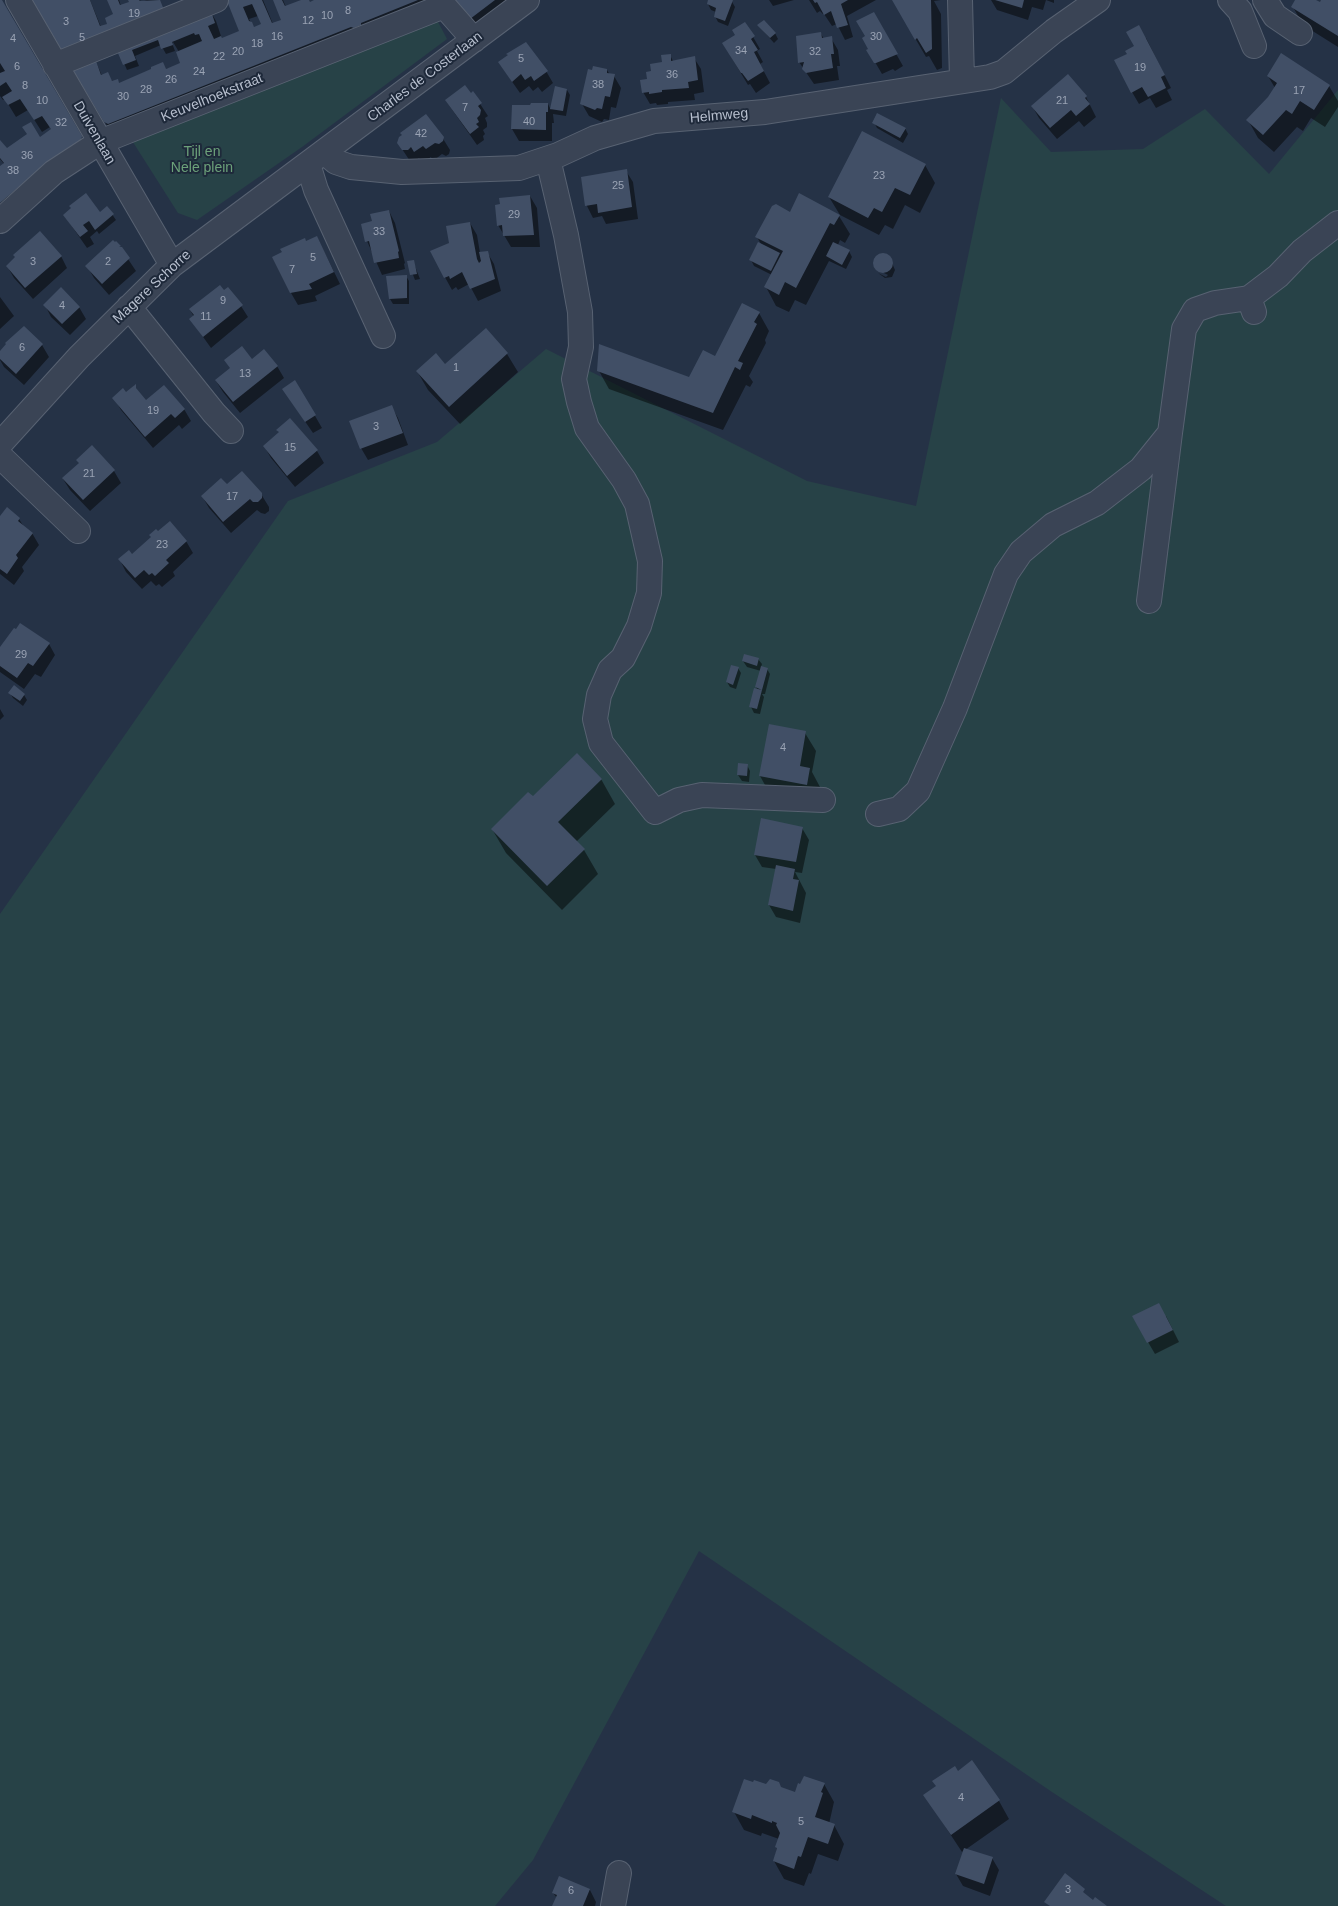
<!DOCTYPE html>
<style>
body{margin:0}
canvas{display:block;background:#253246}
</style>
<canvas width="1338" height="1906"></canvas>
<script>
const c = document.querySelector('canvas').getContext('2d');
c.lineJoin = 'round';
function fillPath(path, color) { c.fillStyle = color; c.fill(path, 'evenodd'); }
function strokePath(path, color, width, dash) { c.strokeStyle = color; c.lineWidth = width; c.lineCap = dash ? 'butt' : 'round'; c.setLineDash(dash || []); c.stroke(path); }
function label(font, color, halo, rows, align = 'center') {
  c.font = font + ' Helvetica,sans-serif'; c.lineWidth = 4; c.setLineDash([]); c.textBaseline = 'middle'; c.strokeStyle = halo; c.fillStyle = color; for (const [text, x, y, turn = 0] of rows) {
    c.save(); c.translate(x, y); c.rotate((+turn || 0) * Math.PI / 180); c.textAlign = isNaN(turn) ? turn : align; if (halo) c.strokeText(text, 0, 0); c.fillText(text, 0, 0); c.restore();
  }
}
fillPath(new Path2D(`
 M438 22 447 39 302 147 197 220 178 213 131 139 411 26Z
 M1338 90V1906H1226L1052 1792 699 1551 533 1860 495 1906H0V914L288 501 437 442 546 349 807 481 916 506 1001 98 1051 152 1143 149 1205 109 1269 174Z`), '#274247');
fillPath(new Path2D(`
 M0 0 88 149 0 221V167L4 164 0 159V142L6 150 40 138 52 130 50 127 42 132 28 110 16 117 5 99 3 100 0 96Z
 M33 0H90L101 27 109 24 114 15 108 0H119L121 6 131 2 129 0H140L141 2 147 0H159L168 21 209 9 216 21 222 39 241 31 232 0H263L273 24 283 20 274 0H283L286 7 304 0H308L310 3 318 0H424L427 6 112 134ZM258 16 262 25 254 28 249 19ZM173 42 179 52 182 64 119 84 102 76 95 59 118 49 127 70 139 66 135 56 161 45 166 54 175 51 172 43Z
 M450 0H518L477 31Z
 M709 0H731L735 7 728 26 718 22 715 16 716 12 711 10 708 4Z
 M769 0H794L773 6Z
 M809 0H876L847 16 853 37 845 40 837 24 832 26 824 14H823L820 11 817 13Z
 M893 0H941L934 1 941 14 942 68 937 70 929 56 926 57Z
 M991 0H1054V3L1046 0 1043 10 1032 7 1028 20 997 10Z
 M1297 0H1314L1320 4 1323 0H1338V47L1303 25 1293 7Z
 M873 13 903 66 895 71 893 69 882 74 868 50 870 49 867 37Z
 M745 23 760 49 757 51 763 62 760 64 770 83 756 93 750 84 748 85 730 55 736 35Z
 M758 25 775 33 778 39 774 43Z
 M821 34 824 39 831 38 838 50 840 66H837L839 80 814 84 799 62Z
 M1146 38 1171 88 1167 90 1172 100 1156 108 1150 98 1139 104 1132 92 1128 54Z
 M670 55 673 61 694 58 701 69 704 92 694 94 695 100 668 102V104L657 105 656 103 650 104 643 92 653 72Z
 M1281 55 1329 86 1338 101V107L1325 127 1311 118 1303 131 1297 127 1274 152 1258 138 1248 120 1269 97 1275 88 1268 76Z
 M499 63 546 71 553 83 542 92 538 87 533 91 529 86 520 93Z
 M607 70 610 75 614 76 621 88 616 108 611 107 609 120 604 119 602 122 589 116 582 104Z
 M556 87 567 90 570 95 566 116 553 114 554 123H552V141H519L512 129 548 104 551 110Z
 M473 93 488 116 485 118 487 123V127L483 130 485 134 483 136 484 140 477 145 446 101Z
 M1086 97 1096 117 1084 127 1079 121 1057 139 1039 118 1032 106Z
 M874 122 905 128 908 134 903 143 877 128Z
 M442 137 450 150 449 154 446 156 442 154 433 161 431 157 422 163 419 158 415 161H410L398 143Z
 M925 165 935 183 920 213 905 205 893 229 885 225 879 235 840 215 829 197Z
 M626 171 633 182 638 219 606 224 602 216 593 218 587 206 582 178Z
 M530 196 537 208 540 247H511L498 225Z
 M107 207 116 220 99 234 97 231 90 237 94 244 87 248 64 215 100 214Z
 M389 211 395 223 405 263 404 264 405 269 382 275 367 241 373 222Z
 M790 214 839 216 850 234 845 243 840 240 838 245 849 251 852 257 846 269 829 261 806 305 795 300 789 312 776 306 766 287 772 275 754 266 751 260 762 246 757 237Z
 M470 223 477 235 480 253 487 252 494 264 501 291 478 301 469 284 458 290 456 287 452 290 431 252 450 243Z
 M317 237 340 284 315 296 317 301 298 305 291 293 306 242Z
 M120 247 136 271 109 295 94 278 87 266Z
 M884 254 890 258 895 270 892 277 885 278 878 273 886 277 888 275 876 269 874 262 877 256Z
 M61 256 67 268 33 299 14 278 7 266Z
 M413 261 420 279 415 280 408 262Z
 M406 276 409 281V304H393L390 299Z
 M0 297 14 316 0 329Z
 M45 305 79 307 86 319 70 335 51 317Z
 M241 306 248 317 211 348 191 320 194 317 190 310Z
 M759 313 769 331 765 340 766 343 749 376 753 382 750 387 746 385 723 430 609 389 599 371 690 379 715 358Z
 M24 328 42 345 49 357 24 385 4 367 0 360V352Z
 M486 330 507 354 518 372 460 424 428 390 417 371 445 366Z
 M252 360 277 366 284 378 240 413 223 392 216 381 231 369Z
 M295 381 322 428 313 433 291 401Z
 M135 385 138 394 146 402 184 409 191 421 182 429 179 425 153 448 121 410 114 398 126 394Z
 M391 406 398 418 408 445 368 460 361 448Z
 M290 419 317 451 324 463 295 487 271 458 264 446 280 433Z
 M92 447 114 471 121 483 90 511 70 490 63 479 80 463Z
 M227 486 261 494 269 507V511L265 514 261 513 257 510 231 533 209 508 202 496Z
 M0 518 19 519 24 527 32 533 39 545 22 567 24 571 14 585 0 574Z
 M186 541 193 553 173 572 175 576 162 587 159 584 156 586 151 581 142 589 126 572 120 560Z
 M49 644 55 655 41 677 35 674 24 689 0 672V649Z
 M758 659 762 664 761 667 767 669 770 674 765 694H762L764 697 760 714 754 713 751 707 758 691 756 687 761 671 747 667 743 661Z
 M738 668 741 673 736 689 730 687 727 682Z
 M10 693 24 695 27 700 23 706 13 698Z
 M0 709 4 716 0 720Z
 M805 733 816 751 812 772 820 787 817 803 770 794 760 776Z
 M739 764 747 765 750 771 749 782 742 781 738 775Z
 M601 779 615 804 576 842 584 850 598 874 562 910 506 853 492 829 533 798Z
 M802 828 809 840 802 873 795 872 806 893 800 923 776 917 769 905 776 869 762 867 755 855Z
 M1166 1316 1179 1342 1155 1354 1148 1342Z
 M958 1772 999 1801 1009 1819 965 1850 992 1858 999 1870 990 1896 963 1886 956 1874 964 1850 962 1852 925 1796Z
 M824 1784 834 1802 829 1824 834 1825 844 1844 838 1861 818 1854 811 1874 809 1873 804 1886 784 1879 774 1861 779 1839 762 1833 761 1836 744 1830 734 1812 781 1788 796 1794Z
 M560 1878 590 1890 596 1902 595 1906H553L557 1898 553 1893Z`), '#0007');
fillPath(new Path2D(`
 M0 0H2L82 136 81 141 47 163 0 203V166L4 163 0 158V140L7 148 27 134 22 127 31 122 40 137 51 129 42 116 34 120 20 99 8 105 2 97 12 91 6 82 0 86V73L5 71 0 63Z
 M32 0H90L100 26 107 24 105 18 113 14 107 0H118L120 5 129 2 128 0H139L140 1 160 0 166 15 65 56Z
 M229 0H262L272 23 281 20 273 0H282L285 6 301 0H309L310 2 314 0H418L361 23V25L354 28 351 27 108 124 104 122 70 65 94 55 101 75 108 72 112 81 118 79 119 83 151 69V67L163 62 166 69 180 63 176 52 202 41 199 34 195 35 194 33 172 42 173 45 161 49 158 40 132 50 136 60 123 65 115 46 210 8 215 23 208 26 214 39 221 36 222 38 239 31 227 1ZM252 4 261 24 254 27 252 22 249 21 243 7Z
 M451 0H495L470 19Z
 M708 0H733L725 21 714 17 716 8 707 4Z
 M813 0H848L841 4 848 25 837 28 831 11 824 15 817 2 815 3Z
 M892 0H931L932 49 926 53 917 38 915 40Z
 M995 0H1024L1022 8Z
 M1295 0H1316L1320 2 1321 0H1338V36L1291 7Z
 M874 12 898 54 876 63H874L866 50 868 49 862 38 865 36 856 21Z
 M764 20 776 33 770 38 757 25Z
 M745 22 755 36 751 39 758 50 754 52 764 71 748 81 742 73H741L722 43 735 35 732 30Z
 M1139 25 1165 75 1161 77 1166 88 1148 97 1142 87 1131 93 1114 60 1127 54 1125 51 1134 46 1126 32Z
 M821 32 822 38 832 36 834 54H831L833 68 806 73 802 69 804 62 798 63 796 36Z
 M526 42 548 71 534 81 531 76 525 80 521 74 512 82 498 62 508 55 506 54Z
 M1281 53 1330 85 1314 110 1300 101 1292 114 1286 110 1263 135 1246 120 1268 97 1277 83 1267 76Z
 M671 54V61L695 56 698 80 688 82 689 88 662 90V92L649 94V92L642 93 640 80 647 79 646 72 651 71 650 64 662 62 661 55Z
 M593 66 607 69V73L615 74 610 97 605 96 602 109 597 108 595 110 580 104 588 69 592 70Z
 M1068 74 1087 96 1085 98 1090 104 1076 116 1071 110 1050 128 1031 106Z
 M465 85 471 93 473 91 482 103 478 106 481 110 480 115 477 118 479 122 476 124 479 127 470 134 445 100Z
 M555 86 567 89 563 111 550 109Z
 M531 103H548V112H546V130L511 129 512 105H530Z
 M877 113 906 128 900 138 872 123Z
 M426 114 444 137 443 141 439 144 435 143 426 149 423 146 414 152 411 147 408 150H402L397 143 399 137 402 135 400 133Z
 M862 131 926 164 910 195 895 188 882 212 874 208 868 218 828 197Z
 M627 169 632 207 598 213 597 204 585 206 581 177Z
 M86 193 100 212 107 206 114 214 95 230 89 221 83 225 88 231 80 237 63 215 71 208 69 206Z
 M799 193 840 215 834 225 830 223 796 288 785 282 779 295 764 287 783 251 755 237 772 206 776 204 790 212Z
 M530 195 534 235 503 236 502 225 497 226 495 205 500 204 499 198Z
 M389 210 399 251 398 252 399 258 374 263 369 241 365 242 361 224 372 221 370 214Z
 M470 222 477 259 479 263 481 261 479 252 488 251 495 279 470 289 462 272 450 279 449 276 444 278 430 251 449 243 446 226Z
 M40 231 62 256 25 288 6 266 15 257 13 255Z
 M317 236 334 272 309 284 312 289 290 293 272 257 282 252 280 249 305 238 306 241Z
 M113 240 115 242 116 241 121 246 119 247H122L130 258 102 284 85 266Z
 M758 242 780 253 771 271 749 260Z
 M833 242 850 250 842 265 826 256Z
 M873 263a10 10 0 1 1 20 0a10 10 0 1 1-20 0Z
 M414 260 417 274 410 275 407 261Z
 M407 275V298L389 299 386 276Z
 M220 285 224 290 228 287 243 305 203 337 189 319 194 315 189 309Z
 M61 287 80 307 62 324 43 305Z
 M742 303 760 312 754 322 757 324 738 361 743 363 740 370 735 367 713 413 597 371 599 344 689 377 703 350 715 356Z
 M24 326 43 344 16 374 0 359V351L6 344 5 343Z
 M486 328 508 353 449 407 416 371 436 353 445 364Z
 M242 346 252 359 264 349 278 366 233 402 215 380 230 368 224 360Z
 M295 380 316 415 305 422 282 389Z
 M136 384V388L146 400 164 385 185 409 175 418 171 414 145 437 112 398 123 388 126 392Z
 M392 405 403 433 360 449 349 421Z
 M290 418 318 450 287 476 263 446 279 432 276 430Z
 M92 445 115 470 83 500 62 478 79 463 76 460Z
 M242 471 262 493V498L258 502H253L250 499 223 522 201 496 221 478 227 484Z
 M7 507 20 518 18 521 33 533 16 555 18 558 7 574 0 569V516Z
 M170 521 187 541 166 560 169 563 155 576 152 573 149 575 144 570 135 578 118 559 129 550 132 554 151 537 149 535 156 529 158 531Z
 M20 623 50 643 33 666 28 663 17 678 0 666V647L14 628 16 629Z
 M744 654 759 658 757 666 742 661Z
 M731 665 739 667 733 685 726 682Z
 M761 666 768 668 762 690 755 687Z
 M14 685 25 694 20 701 8 693Z
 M754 688 762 690 757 709 749 707Z
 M769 724 806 731 800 766 810 768 807 785 759 776Z
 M577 753 602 779 558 822 585 849 547 886 491 829 528 792 533 796Z
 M738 763 748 764 747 776 737 775Z
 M761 818 803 827 796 862 754 855Z
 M776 865 795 869 793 879 799 880 793 911 768 905Z
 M1159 1303 1173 1330 1147 1343 1132 1316Z
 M972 1760 1000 1800 951 1835 923 1795 936 1786 932 1781 955 1766 958 1771Z
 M804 1776 825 1783 821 1792 823 1793 815 1817 835 1824 828 1844 808 1837 801 1857 798 1856 794 1869 773 1861 777 1848 775 1847 780 1833 776 1825 777 1823 772 1821V1823L752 1815 751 1819 732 1812 744 1779 753 1782 754 1780 766 1784 770 1779 779 1782 781 1787 795 1792 798 1783 800 1784Z
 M964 1848 993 1857 984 1884 955 1874Z
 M1065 1873 1085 1889 1083 1892 1093 1900 1095 1897 1107 1906H1050L1044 1902Z
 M559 1876 590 1889 583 1906H552L557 1895 552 1893Z`), '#414f66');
const minor = new Path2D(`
 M18 0 172 265
 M439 0 474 40
 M960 0 962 80
 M1230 0 1240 11 1254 46
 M1265 0 1275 16 1300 33
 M55 65 216 0
 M324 152 336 162 351 167 402 172 519 168 558 155 595 138 654 121 765 112 990 77 1004 72 1054 31 1098 0
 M548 159 566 235 580 312 581 347 574 379 579 402 587 428 624 480 637 504 650 561 649 593 639 626 623 658 610 670 599 695 595 719 601 743 655 812 679 800 702 795 823 800
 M308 164 316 190 383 336
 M0 221 54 172 100 142 444 6
 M1249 298 1278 276 1302 251 1338 223
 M129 307 214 413 231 431
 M1170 433 1184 329 1195 310 1215 303 1249 298 1254 312
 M0 444 79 357 172 265 527 0
 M0 456 78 531
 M878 814 899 809 918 791 955 708 1006 574 1021 552 1053 525 1097 503 1141 469 1170 433 1149 601
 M613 1906 619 1873`);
strokePath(minor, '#586272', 26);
strokePath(minor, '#3a4455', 24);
label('11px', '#9aa3b4', null, [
 ["8",348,11],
 ["19",134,14],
 ["10",327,16],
 ["12",308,21],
 ["3",66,22],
 ["16",277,37],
 ["30",876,37],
 ["5",82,38],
 ["4",13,39],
 ["18",257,44],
 ["34",741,51],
 ["20",238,52],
 ["32",815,52],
 ["22",219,57],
 ["5",521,59],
 ["6",17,67],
 ["19",1140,68],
 ["24",199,72],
 ["36",672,75],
 ["26",171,80],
 ["38",598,85],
 ["8",25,86],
 ["28",146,90],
 ["17",1299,91],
 ["30",123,97],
 ["10",42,101],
 ["21",1062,101],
 ["7",465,108],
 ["40",529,122],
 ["32",61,123],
 ["42",421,134],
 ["36",27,156],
 ["38",13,171],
 ["23",879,176],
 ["25",618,186],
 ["29",514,215],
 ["33",379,232],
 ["5",313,258],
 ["3",33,262],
 ["2",108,262],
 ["7",292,270],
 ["9",223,301],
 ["4",62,306],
 ["11",206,317],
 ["6",22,348],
 ["1",456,368],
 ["13",245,374],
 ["19",153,411],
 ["3",376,427],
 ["15",290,448],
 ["21",89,474],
 ["17",232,497],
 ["23",162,545],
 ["29",21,655],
 ["4",783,748],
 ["4",961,1798],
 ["5",801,1822],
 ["3",1068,1890],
 ["6",571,1891]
]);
label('14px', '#b7bfce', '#1e293a', [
 ["Charles de Costerlaan",425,77,-37],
 ["Keuvelhoekstraat",212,98,-22],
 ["Helmweg",719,116,-5],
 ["Duivenlaan",94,133,60],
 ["Magere Schorre",152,287,-43]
]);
label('14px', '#6ca17a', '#1e293a', [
 ["Tijl en",202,152],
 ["Nele plein",202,168]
]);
</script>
